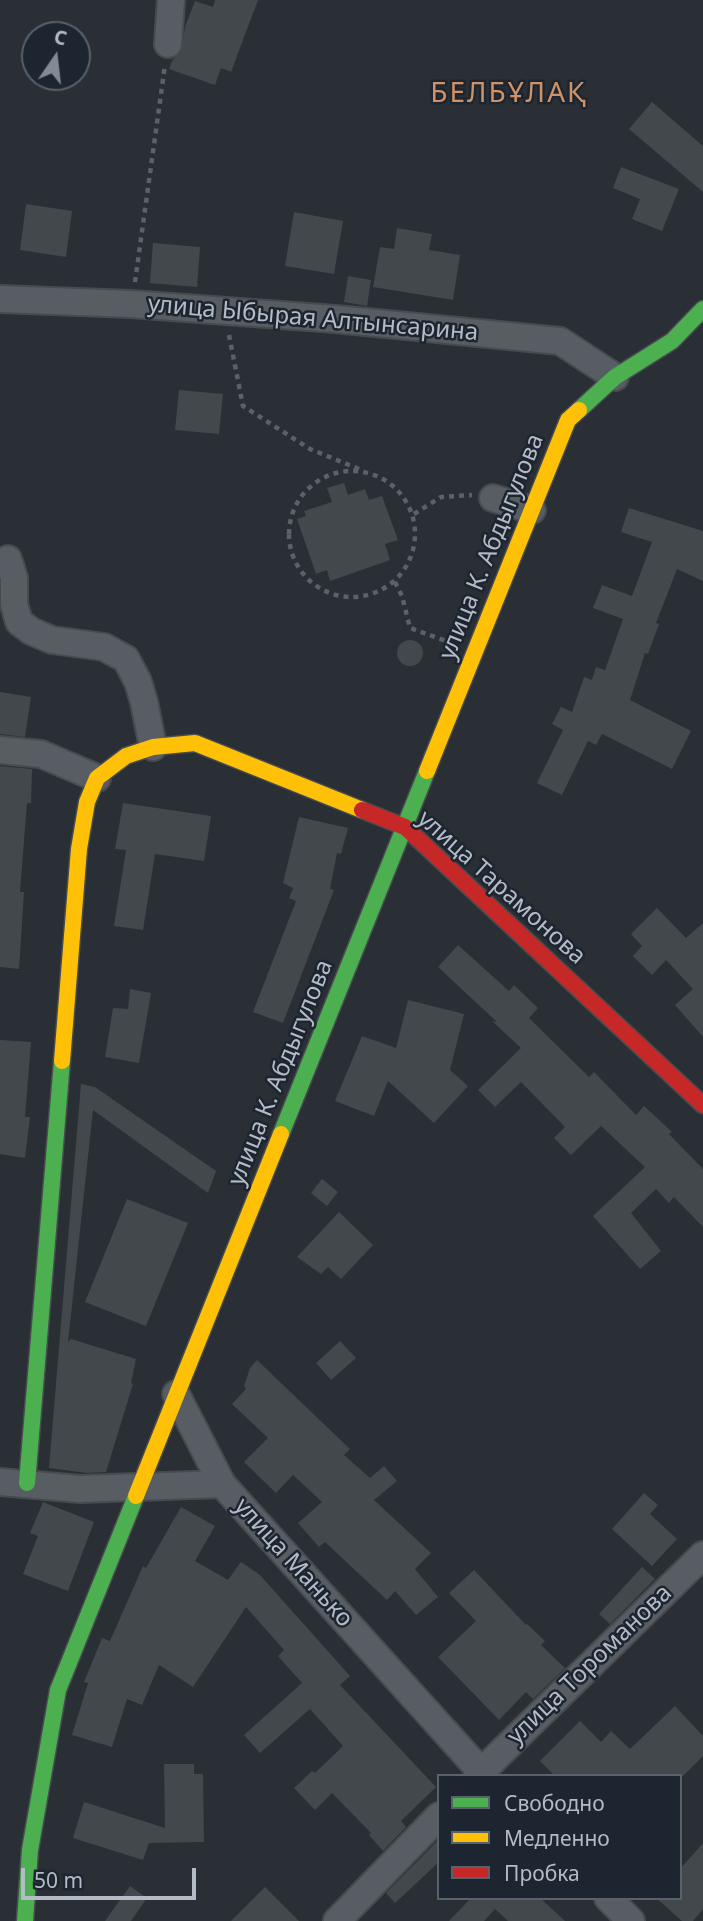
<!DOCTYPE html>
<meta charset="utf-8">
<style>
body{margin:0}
#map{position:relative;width:703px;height:1921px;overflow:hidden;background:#292f35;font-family:"Noto Sans",sans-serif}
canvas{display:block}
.legend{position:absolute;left:437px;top:1774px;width:245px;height:126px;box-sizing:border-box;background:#1d2530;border:2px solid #59616c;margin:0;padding:9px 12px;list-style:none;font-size:21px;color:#b3bbc6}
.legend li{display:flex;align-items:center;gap:14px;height:35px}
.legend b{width:35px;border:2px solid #59616c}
.north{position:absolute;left:21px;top:21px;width:70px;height:70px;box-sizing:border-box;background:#1d2530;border:2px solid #59616c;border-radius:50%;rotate:14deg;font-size:19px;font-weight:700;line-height:28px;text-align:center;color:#b3bbc6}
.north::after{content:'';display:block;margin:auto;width:24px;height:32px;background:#838a93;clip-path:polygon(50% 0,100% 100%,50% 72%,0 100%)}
.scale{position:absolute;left:21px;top:1868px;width:175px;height:32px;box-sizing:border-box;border:4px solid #b3bbc6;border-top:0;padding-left:9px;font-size:21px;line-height:24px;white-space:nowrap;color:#b3bbc6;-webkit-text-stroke:5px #1d2530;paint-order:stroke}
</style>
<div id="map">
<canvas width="703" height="1921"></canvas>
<ul class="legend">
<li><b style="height:9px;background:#4caf50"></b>Свободно</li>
<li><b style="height:9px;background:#ffc107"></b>Медленно</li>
<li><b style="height:9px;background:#c62828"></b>Пробка</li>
</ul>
<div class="north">С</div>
<div class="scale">50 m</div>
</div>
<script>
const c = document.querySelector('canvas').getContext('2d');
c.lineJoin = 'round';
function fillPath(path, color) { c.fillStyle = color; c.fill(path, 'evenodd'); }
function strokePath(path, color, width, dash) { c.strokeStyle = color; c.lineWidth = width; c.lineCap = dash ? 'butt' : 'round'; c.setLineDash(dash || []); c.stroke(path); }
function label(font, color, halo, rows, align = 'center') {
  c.font = font + ' "Noto Sans",sans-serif'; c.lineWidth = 5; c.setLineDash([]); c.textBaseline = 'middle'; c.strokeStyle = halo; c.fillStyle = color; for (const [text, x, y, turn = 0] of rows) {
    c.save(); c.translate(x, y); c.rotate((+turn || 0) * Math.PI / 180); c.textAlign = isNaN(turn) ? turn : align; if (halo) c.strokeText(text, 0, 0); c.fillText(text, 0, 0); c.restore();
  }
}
fillPath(new Path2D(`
 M215 0H258L231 72 221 68 215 85 169 69 173 59 181 52 185 27 195 1 213 7Z
 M652 102 703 146V192L629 129Z
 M621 167 679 189 662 231 632 219 640 199 613 188Z
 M26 204 72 211 66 257 20 250Z
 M294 212 343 221 334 274 285 266Z
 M397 228 432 234 429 250 460 255 453 300 373 287 380 247 394 249Z
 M153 243 200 247 197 287 150 283Z
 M348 276 371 280 367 306 344 302Z
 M179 390 223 394 219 434 175 430Z
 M344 483 348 495 365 489 369 500 382 496 398 540 385 544 390 560 330 581 327 570 316 574 297 519 306 516 304 511 332 502 327 488Z
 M629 508 703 531V581L677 569 656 623 659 624 648 654 645 653 630 700 691 731 672 769 602 734 596 745 588 741 562 795 537 783 563 730 552 724 561 707 572 712 584 677 592 680 596 667 605 670 623 619 593 608 602 585 632 596 652 542 621 532Z
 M397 653a13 13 0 1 1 26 0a13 13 0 1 1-26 0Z
 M0 692 31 697 25 737 0 734Z
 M0 766 32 769 31 803H27L20 892H24L19 969 0 967Z
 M123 803 211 816 204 861 155 854 143 930 114 926 126 850 115 849Z
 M299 817 348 828 341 854 337 853 330 889 334 890 283 1023 253 1012 296 901 289 898 293 888 283 883Z
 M657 908 686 938 703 923V1037L675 1005 693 989 666 960 652 975 633 956 642 946 631 934Z
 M458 945 509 991 514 985 538 1008 529 1018 589 1077 594 1072 636 1115 644 1106 672 1132 669 1134 703 1169V1227L674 1197 669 1203 656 1189 631 1213 661 1251 640 1269 593 1216 645 1167 601 1126 571 1155 554 1138 565 1127 521 1082 495 1107 478 1090 521 1048 492 1021 497 1022 438 967Z
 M130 989 151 993 139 1063 105 1057 113 1008 128 1009Z
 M408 1000 464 1014 450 1070 468 1086 434 1123 388 1081 374 1116 335 1101 362 1036 396 1048Z
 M0 1040 31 1042 25 1117H30L25 1158 0 1154Z
 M81 1084 95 1087 216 1171 208 1193 93 1110 68 1342 71 1339 136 1359 131 1383 133 1384 106 1472 87 1473 49 1468Z
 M322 1179 338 1192 327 1206 311 1193Z
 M127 1199 188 1223 146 1326 85 1302Z
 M339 1212 373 1245 341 1279 328 1267 321 1274 297 1257Z
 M340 1341 356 1358 331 1380 316 1363Z
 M257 1360 350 1449 344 1455 370 1478 384 1466 397 1481 374 1500 431 1553 415 1569 438 1597 416 1615 395 1591 387 1600 325 1542 319 1547 298 1523 322 1502 293 1475 276 1493 244 1462 268 1438 232 1404 246 1389 244 1386 250 1368Z
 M644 1493 658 1505 650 1514 677 1539 652 1566 612 1529Z
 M43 1502 94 1522 68 1591 23 1574 38 1536 30 1533Z
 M181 1507 215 1526 195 1561 228 1580 241 1562 260 1575 350 1676 340 1685 436 1787 401 1821 406 1827 383 1851 369 1835 371 1833 332 1793 315 1810 294 1788 312 1771 315 1773 343 1746 310 1709 260 1753 244 1735 302 1683 278 1656 284 1650 246 1607 193 1687 159 1665 142 1705 127 1699 112 1747 72 1735 88 1683 84 1682 102 1638 110 1641 143 1566 146 1568Z
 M642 1567 655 1579 610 1624 599 1614Z
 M474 1570 526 1625 527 1624 545 1641 541 1645 565 1668 533 1699 526 1692 499 1720 438 1657 476 1621 449 1593Z
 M675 1706 703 1736V1756L683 1776H555L540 1761 580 1721 601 1742 611 1731 630 1749Z
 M164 1764H194V1774H203L204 1842 149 1843 143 1860 73 1838 84 1802 165 1828Z
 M439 1839V1862L395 1903 386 1893Z
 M703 1843V1909L693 1921H682L656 1898H680V1869Z
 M130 1886 147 1898 131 1921H105Z
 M265 1887 299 1921H231Z
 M471 1898H540L565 1921H508L495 1909 484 1921H449Z`), '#43484d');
const street = new Path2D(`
 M168 44 171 0
 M0 299 131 304 335 319 560 341 615 377
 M493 498 532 510
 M8 559 14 578V604L19 622 31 631 52 640 104 647 126 659 138 682 144 702 153 747
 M0 750 41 754 97 778
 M176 1394 222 1484
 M0 1482 80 1489 222 1484 485 1776
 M477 1776 703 1555
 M608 1898 631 1921
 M337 1921 439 1816`);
const fast = new Path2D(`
 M579 410 615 377 672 341 703 309
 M281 1134 427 771
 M27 1483 62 1061
 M25 1921 30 1850 58 1690 136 1496`);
const slow = new Path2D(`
 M427 771 568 420 579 410
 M62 1061 79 849 87 802 97 778 126 756 153 747 195 743 362 810
 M136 1496 281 1134`);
const jam = new Path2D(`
 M362 810 405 827 703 1105`);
strokePath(street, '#474b50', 30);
strokePath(fast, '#474b50', 19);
strokePath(slow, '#474b50', 19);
strokePath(jam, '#474b50', 19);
strokePath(new Path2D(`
 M135 282 165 65
 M229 335 243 406 310 449 359 469
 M289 534a63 63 0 1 1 126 0a63 63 0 1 1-126 0Z
 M414 514 441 497 472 495
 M395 582 402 596 410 628 449 642`), '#5c6167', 4.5, [5, 5]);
strokePath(street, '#585d63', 26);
strokePath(fast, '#4caf50', 16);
strokePath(slow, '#ffc107', 16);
strokePath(jam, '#c62828', 16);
label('24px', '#b3bbc6', '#1d2530', [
 ["улица Ыбырая Алтынсарина",313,319,5],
 ["улица К. Абдыгулова",492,547,-68],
 ["улица Тарамонова",501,888,42],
 ["улица К. Абдыгулова",281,1073,-68],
 ["улица Манько",293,1563,48],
 ["улица Тороманова",590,1665,-44]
]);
c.letterSpacing = '2px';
label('28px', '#cf9165', '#1d2530', [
 ["БЕЛБҰЛАҚ",509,94]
]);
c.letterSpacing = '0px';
</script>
